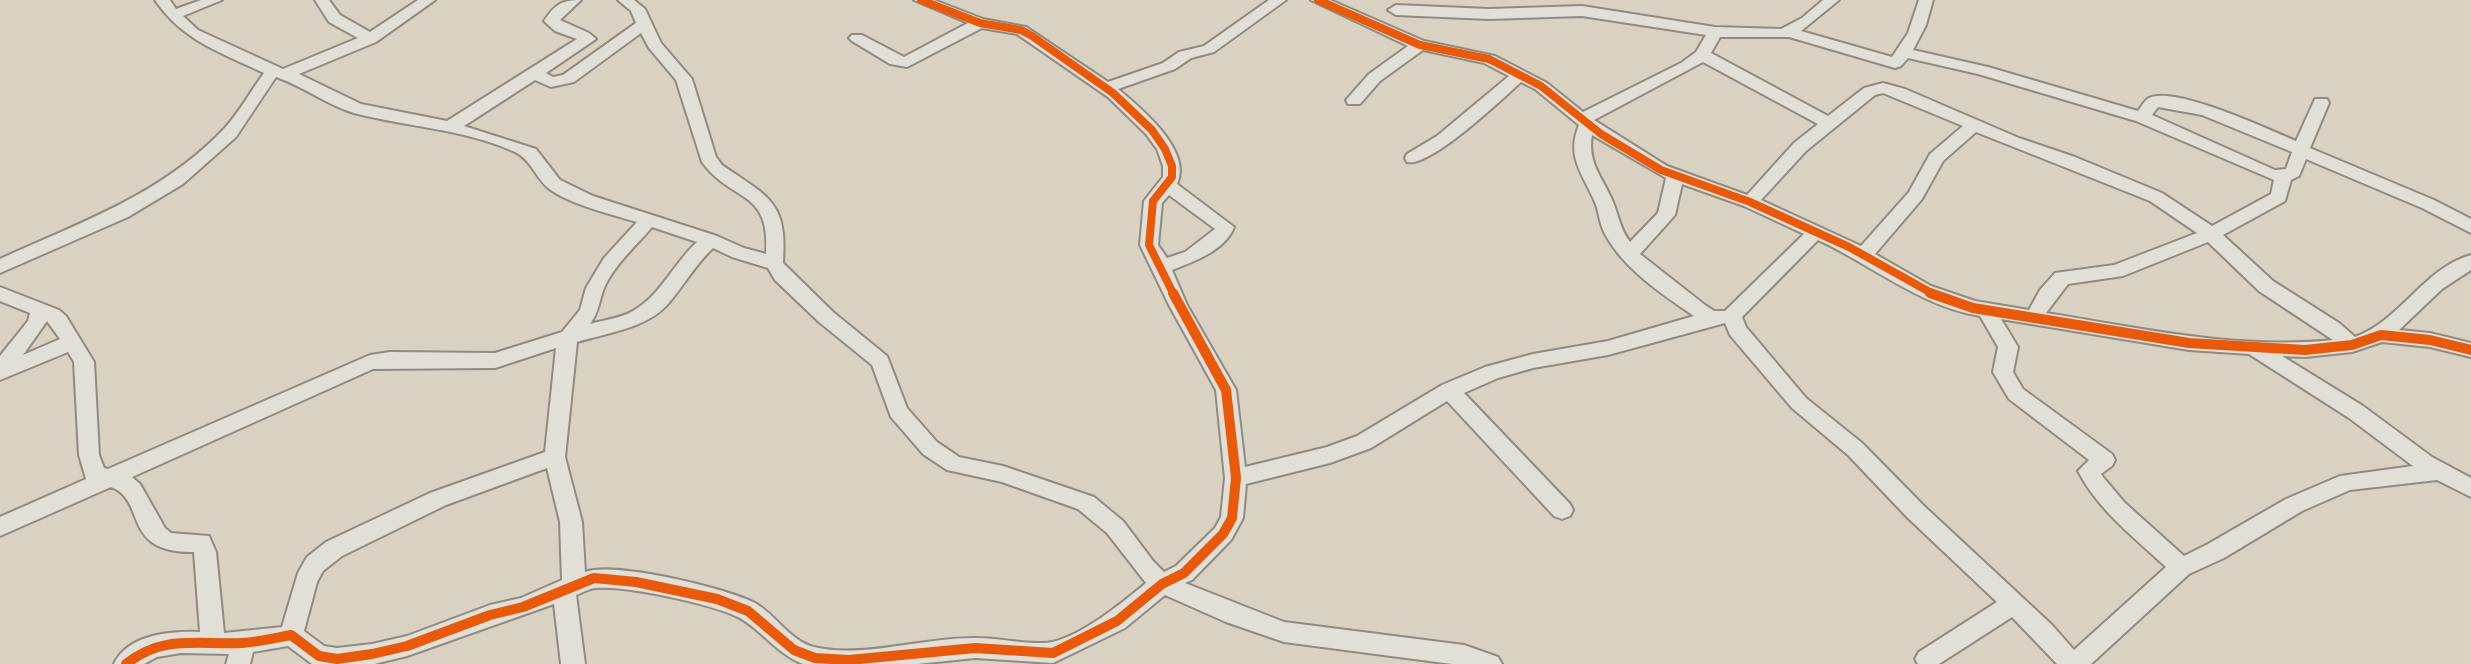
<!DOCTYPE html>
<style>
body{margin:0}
canvas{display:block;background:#d9d2c3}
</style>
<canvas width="2471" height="664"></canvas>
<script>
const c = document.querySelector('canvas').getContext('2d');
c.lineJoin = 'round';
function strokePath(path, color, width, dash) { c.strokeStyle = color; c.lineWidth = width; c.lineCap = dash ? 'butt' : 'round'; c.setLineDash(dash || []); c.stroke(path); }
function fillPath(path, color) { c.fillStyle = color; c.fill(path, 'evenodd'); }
const minor = new Path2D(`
 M155 0H170L176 9 201 0H222L183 16 198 30 283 69 358 38 329 22 315 0H329L340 15 370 32 418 0H435L376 42 299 74 361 104 447 121 577 39 555 31 544 21C555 4 562 0 581 0L560 20 589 33 596 39 546 73 553 77 563 75 636 23 631 11 618 0H634L645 9 661 43 692 79 716 157 722 165C768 197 788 201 783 263L833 312 887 356 907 408 937 442 959 457 1003 466 1094 497 1123 521 1153 561 1164 572 1176 566 1215 528 1221 517 1225 478 1216 390 1169 305 1140 245 1144 201 1163 177V166L1157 149 1146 134 1108 97 1017 34 982 28 907 67 890 64 852 41 849 38 852 35H862L904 57 968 23 914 0H934L983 19 1026 27 1108 82 1163 63 1179 52 1204 46 1269 0H1286L1214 52 1191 58 1175 69 1118 89C1141 108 1193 151 1177 184L1234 227C1226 250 1193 262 1172 270L1187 305 1236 390 1245 467 1327 447 1357 436 1442 385 1485 367 1533 354 1608 341 1694 316C1662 294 1622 268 1604 232 1599 222 1599 210 1594 200 1582 173 1566 156 1579 125L1535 89 1521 82C1502 99 1430 168 1407 162L1405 158 1407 154 1437 136 1509 76 1484 63 1423 50 1380 81 1360 104H1348L1346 100 1369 74 1408 46 1311 0H1330L1424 41 1495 56 1547 83 1583 112 1681 63 1696 52 1706 35 1582 16 1489 19 1396 15 1388 10 1396 5 1489 9 1582 6 1715 27 1781 29 1802 18 1823 0H1839L1801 31 1892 57 1908 33 1919 0H1933L1926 25 1913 50 1988 67 2138 111C2141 107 2145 100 2149 98 2174 85 2270 130 2296 141L2315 99H2327L2329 103 2310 148 2434 200 2471 219V233L2422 208 2306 159 2299 176 2291 180 2285 201 2223 235 2273 281 2339 323 2355 337C2400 321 2424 268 2471 255V270L2442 289 2399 330 2430 333 2471 343V357L2430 347 2382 342 2352 352 2305 357 2282 356 2363 406 2432 457 2471 478V497L2437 480 2350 490 2302 511 2224 558 2189 574 2091 664H2057L2012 617 1939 664H1918L1915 659 1919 652 1997 602 1908 518 1848 455 1792 408 1730 335 1725 323 1608 355 1533 368 1498 378 1464 393 1570 504 1573 510 1570 516 1562 519 1554 516 1447 401 1371 448 1330 463 1246 484 1243 518 1231 540 1192 580 1185 583 1284 622 1464 645 1498 657 1502 664H1452L1284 642 1226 622 1165 595 1125 628 1053 663 975 658 917 664H803C777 654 762 630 738 617 712 604 625 585 596 588 590 588 582 593 576 595L585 664H561L554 604 407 656 374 664H312L288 646 253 652 250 664H226L229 654 181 653 157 657 144 664H114C128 634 172 631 200 632L194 552C120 553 148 501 111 487L0 536V517L86 479 79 455 74 362 68 352 0 380V356L28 321 30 313 0 301V287L59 310 66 316 91 357 94 362 99 455 104 468 108 469 370 355 390 352 495 353 562 332 580 310 586 288 604 258 637 222C613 215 565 203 547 187 535 176 531 160 515 152 465 129 407 127 354 113 329 106 303 86 276 77L236 137 183 184 128 217 0 273V259C79 223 161 195 223 130 239 113 250 92 264 73 220 52 183 41 155 0ZM641 33 649 48 676 80 702 162C732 203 771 189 766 254L744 248 717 236 593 196 560 180 536 149 464 126 535 80 551 87 574 82ZM1720 37H1789L1895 68 1901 66 1908 58 1978 74 2136 121 2274 180 2271 194 2212 226 2162 193 2075 157 2019 138 1905 89 1883 83 1864 88 1828 116 1711 53ZM1703 62 1818 124 1794 143 1747 195 1667 166 1594 120ZM1883 93 1963 126 1930 154 1909 192 1861 246 1761 200 1806 151 1875 95ZM2158 107 2202 115 2292 152 2286 169 2275 170 2152 115ZM1976 132 2150 201 2197 233 2114 265 2055 273 2040 290 2029 310 1975 301 1931 286 1875 254 1922 199 1943 161ZM1592 135 1666 178 1658 213 1630 242C1620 229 1619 217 1613 202 1603 178 1587 163 1592 135ZM1682 184 1744 206 1804 234 1725 311H1714L1705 305 1640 254 1675 215ZM1169 195 1215 229 1185 252 1167 258 1158 245 1162 203ZM652 227 697 242C674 263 661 295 633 311 621 318 604 320 590 324 599 312 599 301 604 288 614 265 636 246 652 227ZM1818 240C1872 265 1920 306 1980 316L1998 347 1993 372 2009 399 2089 460 2078 471C2099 511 2134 537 2166 567L2074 650 2052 625 1924 506 1862 443 1806 398 1746 327 1742 317ZM2208 242 2259 291 2333 340C2238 350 2140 328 2046 313L2068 284 2123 276ZM713 248 732 257 768 268 775 280 819 322 872 365 891 417 923 454 947 470 1002 482 1078 509 1107 533 1146 583C1122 603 1083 635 1052 642 1035 646 998 638 978 638 928 636 862 659 814 647 790 641 776 615 755 603 726 588 614 561 585 572L582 522 565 457 577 342C607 333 647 328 668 304 684 285 695 265 713 248ZM2001 319 2189 350 2249 354 2349 418 2413 466 2340 476 2286 499 2208 544 2184 556 2125 503 2103 477 2101 474 2112 466 2115 460 2112 454 2023 389 2013 372 2018 347ZM47 321 60 339 23 355ZM556 348 545 452 430 493 326 542 307 557 298 573 282 627 224 633 216 552 209 536 171 533 165 528 140 484 132 477 373 369 495 368ZM547 468 560 522 562 580 521 598 490 605 407 636 372 644 337 648 324 646 304 631 317 582 323 571 342 556 446 505Z`);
strokePath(minor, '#908a81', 4);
fillPath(minor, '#e2dfd7');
strokePath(new Path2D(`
 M921 0 980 23 1021 30 1032 36 1113 93 1152 130 1165 149 1172 166V177L1153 201 1149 245 1174 295
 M1318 0 1420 45 1489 59 1541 86 1601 134 1661 170 1750 202 1849 247 1935 295`), '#e8590c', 8);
strokePath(new Path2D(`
 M1930 293 1973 308 2189 343 2305 350 2352 345 2381 335 2430 340 2471 350
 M126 664C164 634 198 645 242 643 258 642 275 638 291 635L319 656 337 659 372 654 407 646 490 615 523 607 594 578 636 582 717 599 748 611 794 650 815 658 849 660 975 648 1053 653 1117 621 1162 584 1184 573 1223 534 1232 518 1236 478 1226 390 1173 293`), '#e8590c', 10);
</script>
